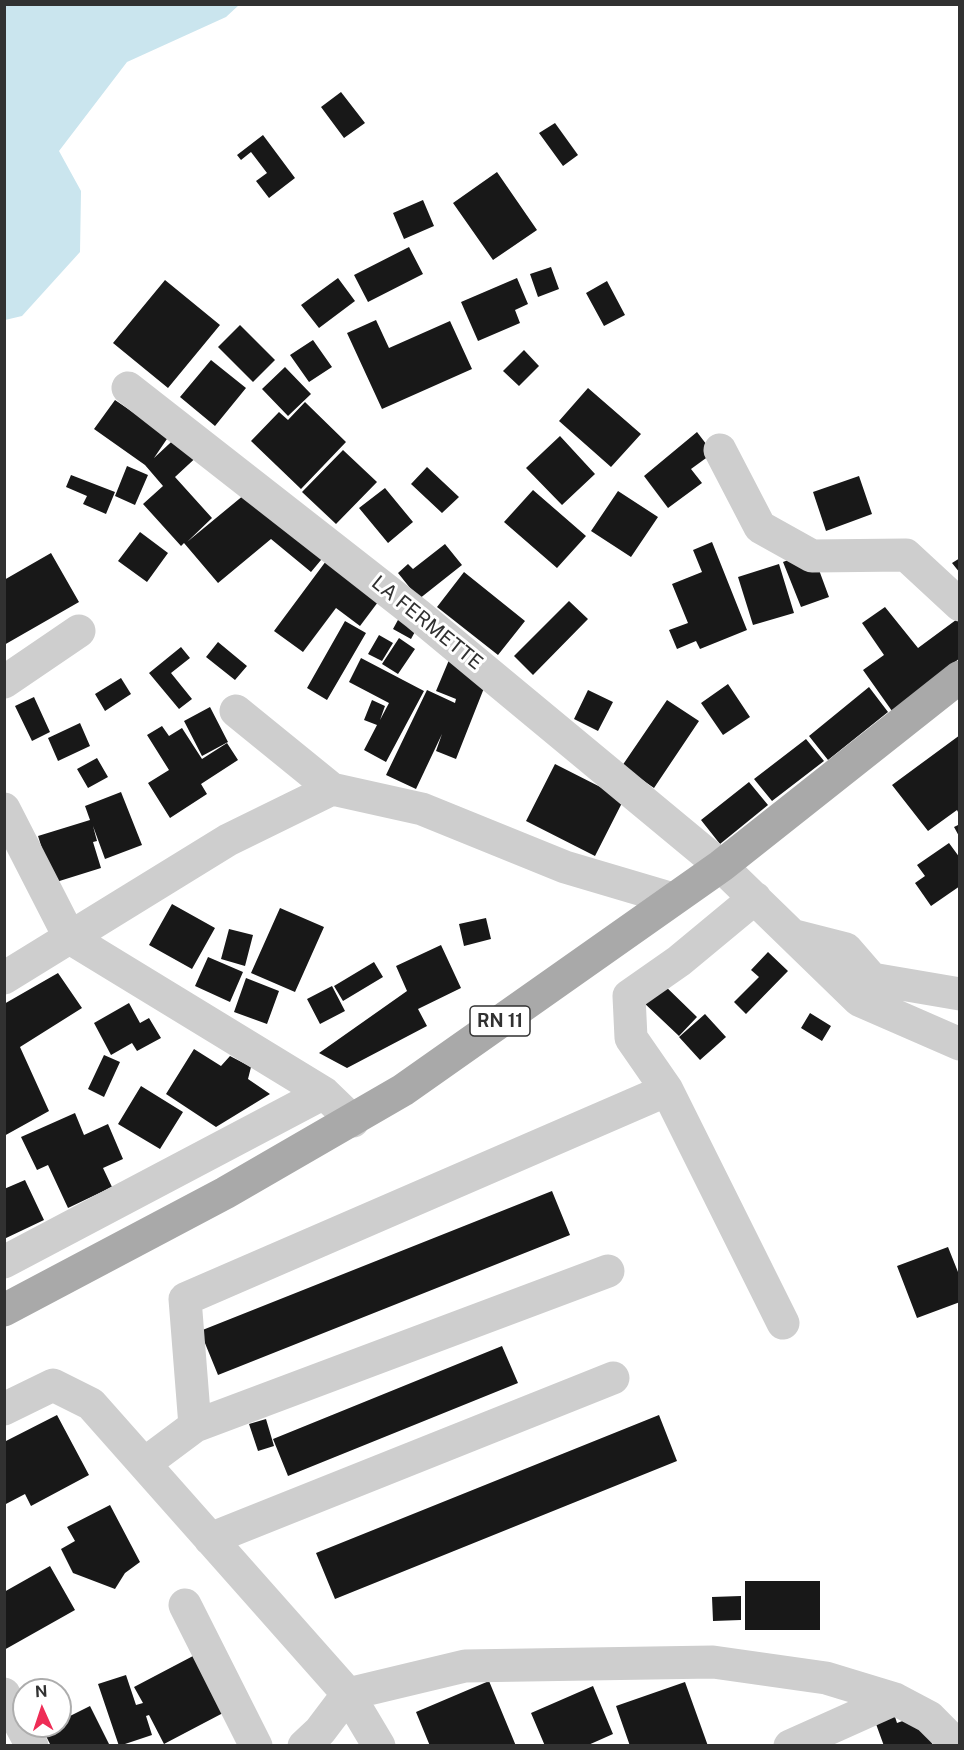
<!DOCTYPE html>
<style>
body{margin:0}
#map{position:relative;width:964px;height:1750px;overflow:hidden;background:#fff;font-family:"Public Sans",sans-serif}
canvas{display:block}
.frame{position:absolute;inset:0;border:6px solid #313131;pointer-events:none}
.north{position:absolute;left:12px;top:1678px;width:60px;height:60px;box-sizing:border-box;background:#fff;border:2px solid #adadad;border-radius:50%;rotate:357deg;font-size:16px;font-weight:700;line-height:24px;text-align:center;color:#313131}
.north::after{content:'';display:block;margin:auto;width:21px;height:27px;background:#ee2d56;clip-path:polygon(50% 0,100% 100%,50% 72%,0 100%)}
</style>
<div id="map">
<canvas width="964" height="1750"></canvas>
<div class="frame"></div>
<div class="north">N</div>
</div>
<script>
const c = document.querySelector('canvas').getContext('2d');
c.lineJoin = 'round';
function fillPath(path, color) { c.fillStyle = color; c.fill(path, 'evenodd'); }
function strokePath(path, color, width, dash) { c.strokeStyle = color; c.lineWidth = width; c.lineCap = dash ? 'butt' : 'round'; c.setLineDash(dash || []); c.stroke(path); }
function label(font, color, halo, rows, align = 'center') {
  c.font = font + ' "Public Sans",sans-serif'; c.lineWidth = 6; c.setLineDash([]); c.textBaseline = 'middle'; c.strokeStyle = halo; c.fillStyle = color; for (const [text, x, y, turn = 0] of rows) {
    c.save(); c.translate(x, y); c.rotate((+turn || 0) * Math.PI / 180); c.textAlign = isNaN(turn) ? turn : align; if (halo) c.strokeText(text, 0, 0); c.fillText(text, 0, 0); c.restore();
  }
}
fillPath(new Path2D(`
 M5 4 239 5 226 17 127 62 59 151 81 191 80 252 22 316 5 320Z`), '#cae5ee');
fillPath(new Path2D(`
 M341 92 365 123 344 138 321 107Z
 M555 123 578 155 563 166 539 133Z
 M263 135 295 178 269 198 256 181 267 173 251 152 241 160 237 155Z
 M497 172 537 230 493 260 453 203Z
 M423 200 434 226 404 239 393 213Z
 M409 247 423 274 368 302 354 275Z
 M551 267 559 289 538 297 530 274Z
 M338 278 355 301 319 328 301 305Z
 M517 278 528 304 515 310 520 323 478 341 461 302Z
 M165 280 220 325 168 388 113 343Z
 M607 281 625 315 604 326 586 293Z
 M376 320 389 348 450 321 472 369 382 409 347 333Z
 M240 325 275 360 253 382 218 347Z
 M313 340 332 367 309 382 290 355Z
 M524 350 539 366 519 386 503 371Z
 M211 360 246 388 215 426 180 397Z
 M285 367 311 394 288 416 262 389Z
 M588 388 641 434 611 467 559 421Z
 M115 400 156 428 171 433 154 458 183 431 202 452 175 477 212 518 187 542 250 490 326 554 311 572 271 539 218 583 184 543 181 546 143 504 163 486 145 465 94 429Z
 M305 402 346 442 301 489 251 441 279 412 288 420Z
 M697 432 713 453 691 469 702 483 668 508 644 476Z
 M560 436 595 474 562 505 526 468Z
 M343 450 377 482 336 524 302 492Z
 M127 466 148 475 135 505 115 496Z
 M427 467 459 497 442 513 411 484Z
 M71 475 115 492 106 514 83 504 87 496 66 487Z
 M859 476 872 514 826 531 813 492Z
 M385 488 413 522 388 543 359 508Z
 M533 490 586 536 557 568 504 522Z
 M618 491 658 517 631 557 591 531Z
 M140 532 168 553 147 582 118 561Z
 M712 542 747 630 700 649 696 641 677 649 669 630 688 623 672 584 702 572 693 550Z
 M445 544 462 565 419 599 398 573 408 564 413 569Z
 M812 551 829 597 801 607 783 562Z
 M51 553 79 602 4 645V580Z
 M329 557 393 582 360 626 336 608 303 652 274 631Z
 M960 558V573L952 563Z
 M779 564 794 613 753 625 738 577Z
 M464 572 525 621 498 655 437 607Z
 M410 598 428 608 411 639 393 629Z
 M569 601 588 619 533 675 514 656Z
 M885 607 918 648 960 617V658L892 711 863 670 884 655 862 623Z
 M345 621 366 633 327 700 307 688Z
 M379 635 393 643 382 661 368 654Z
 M399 638 415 649 398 674 382 664Z
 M218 642 247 666 235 680 206 657Z
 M181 647 190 658 171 673 192 699 179 709 149 673Z
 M361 658 424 691 386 762 364 750 377 725 364 720 372 700 385 706 380 720 389 703 349 682Z
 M449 660 488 678 456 759 436 751 442 734 416 789 386 775 427 690 455 703 456 699 436 691Z
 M121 678 131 694 105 711 95 694Z
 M728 684 750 717 723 735 701 703Z
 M869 687 888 712 828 760 809 736Z
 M588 690 613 702 598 731 574 719Z
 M34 697 50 732 32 741 15 706Z
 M667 700 699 721 654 788 622 766Z
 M210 707 228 742 202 756 184 721Z
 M80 723 90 746 58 761 48 738Z
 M162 726 169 736 182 728 202 759 227 743 238 760 201 784 207 794 170 818 148 783 169 770 147 735Z
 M960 735V816L957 810 928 831 892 785Z
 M806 739 824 761 772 801 754 779Z
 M97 758 108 777 88 788 77 769Z
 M555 764 624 799 595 856 526 821Z
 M749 782 768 805 720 844 701 820Z
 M121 792 142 845 105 859 93 826 97 841 93 842 101 868 53 883 38 836 90 820 85 806Z
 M960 824V838L954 827Z
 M949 843 960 858V886L931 906 915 883 925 876 917 865Z
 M172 904 215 928 192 969 149 945Z
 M280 908 324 927 295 992 251 973Z
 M486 918 491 939 464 946 459 924Z
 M229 929 253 935 245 966 221 959Z
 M441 945 461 988 418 1009 427 1026 347 1068 319 1053 407 991 396 966Z
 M768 952 788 971 746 1014 734 1002 759 977 751 970Z
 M208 957 243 972 230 1002 195 986Z
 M374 962 383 977 343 1001 334 986Z
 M58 973 82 1008 20 1047 49 1111 4 1136V1004Z
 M246 978 279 991 267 1024 234 1012Z
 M661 982 697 1017 679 1036 642 1001Z
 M332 986 345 1011 320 1024 307 999Z
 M129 1003 140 1023 149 1018 161 1038 137 1051 132 1043 111 1055 94 1023Z
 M810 1013 831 1026 822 1041 801 1028Z
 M705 1014 726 1037 700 1060 679 1037Z
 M194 1049 221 1066 230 1056 251 1067 248 1079 270 1094 216 1127 166 1094Z
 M104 1055 120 1062 104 1097 88 1089Z
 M141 1086 183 1112 160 1149 118 1124Z
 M75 1113 84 1135 108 1124 123 1159 103 1168 112 1187 68 1208 48 1165 37 1170 21 1137Z
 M25 1180 44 1220 4 1239V1189Z
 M552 1191 570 1235 218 1375 200 1331Z
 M948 1247 960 1277V1302L917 1318 897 1266Z
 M502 1346 518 1383 288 1476 273 1439Z
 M57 1415 89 1475 31 1506 25 1494 4 1505V1442Z
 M659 1415 677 1461 335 1599 316 1553Z
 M266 1419 274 1446 258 1451 249 1424Z
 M110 1505 140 1562 125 1573 115 1589 73 1573 61 1549 75 1541 67 1527Z
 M50 1566 75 1610 4 1650V1592Z
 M745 1581H820V1630H745Z
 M741 1596V1620L713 1621 712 1597Z
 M193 1656 223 1713 164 1744 149 1715 146 1716 152 1735 119 1746 98 1684 126 1675 136 1705 143 1703 134 1687Z
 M489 1681 516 1746H430L416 1712Z
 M685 1682 708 1746H630L616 1706Z
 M593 1686 613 1734 586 1746H545L531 1713Z
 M888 1695 897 1723 922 1714 933 1746H884L868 1702Z
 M90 1706 110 1746H51L43 1730 51 1726H60V1721Z`), '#181818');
strokePath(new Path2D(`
 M128 388 417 614 721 866 859 1000 960 1044
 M720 450 760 527 812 556 906 555 960 605
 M4 682 79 631
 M236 711 332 789 422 809 565 867 673 899
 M4 809 70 938 324 1093 353 1121
 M795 936 846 949 872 979 960 994
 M4 978 228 840 332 789
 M667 1090 783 1323
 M4 1262 324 1093
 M4 1409 53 1385 91 1404 348 1694 379 1746
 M195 1426 185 1299 667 1090 631 1038 629 996 679 961 755 898
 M144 1464 195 1426 608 1271
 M210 1539 613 1378
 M185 1605 256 1746
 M4 1694 32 1746
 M304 1746 320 1731 348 1694 465 1666 713 1662 826 1678 895 1699 929 1717 958 1746
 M790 1746 895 1699`), '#cecece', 33);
strokePath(new Path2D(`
 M4 1310 225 1193 403 1090 721 866 960 677`), '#a9a9a9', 33);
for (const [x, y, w] of [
 [500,1021,60]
]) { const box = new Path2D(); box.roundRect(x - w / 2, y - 15, w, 30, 4.5); c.fillStyle = '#fff'; c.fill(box); strokePath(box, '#313131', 1.5); }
label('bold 18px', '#313131', null, [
 ["RN 11",500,1021]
]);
label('20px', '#313131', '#fff', [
 ["LA FERMETTE",427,623,39]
]);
</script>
